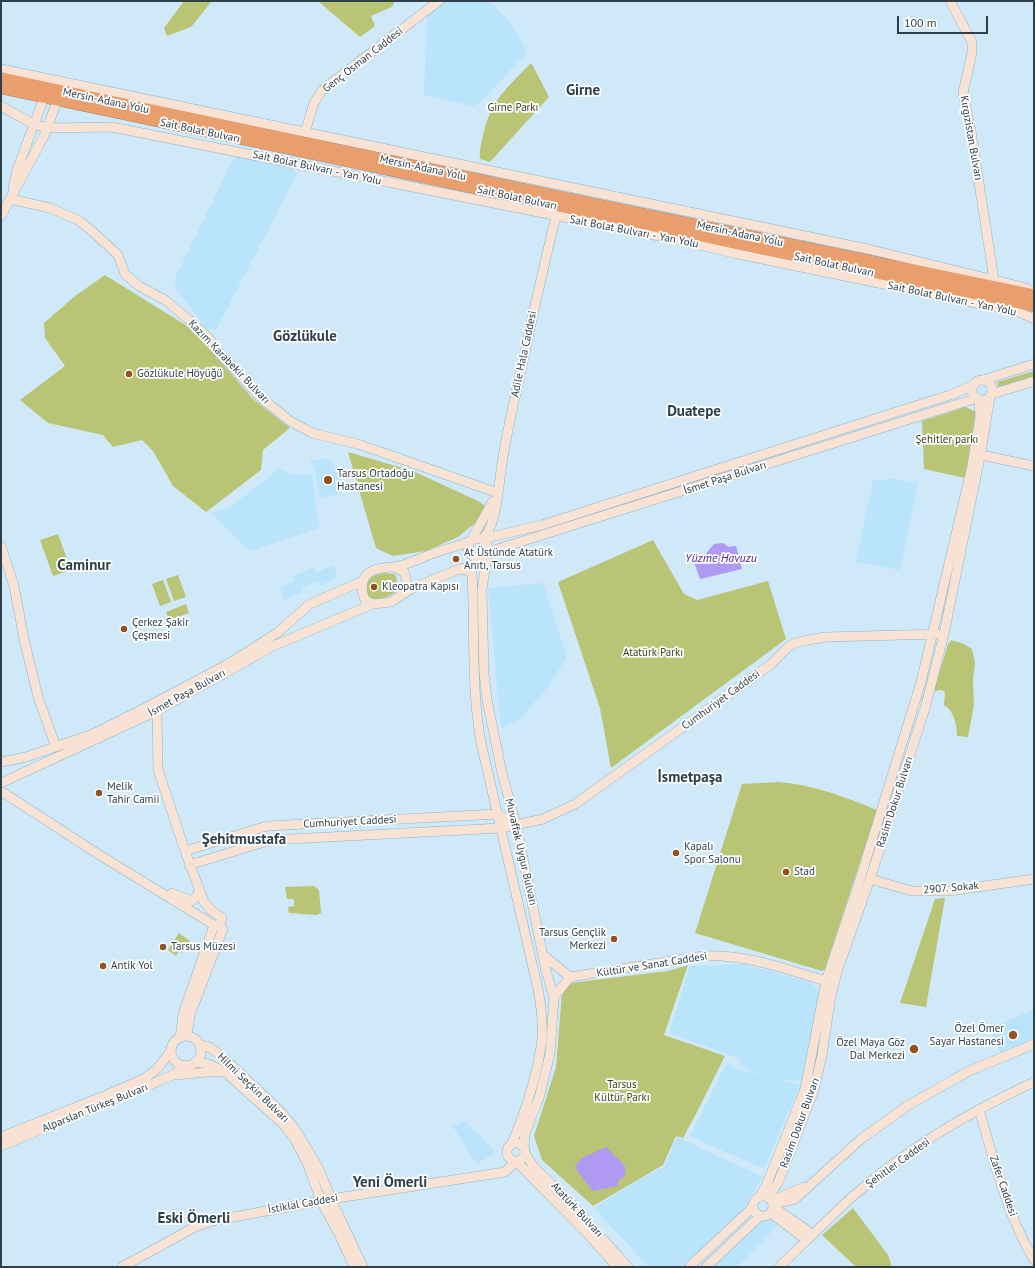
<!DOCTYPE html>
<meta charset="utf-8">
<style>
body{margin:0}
#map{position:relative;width:1035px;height:1268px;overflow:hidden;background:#cfe9f9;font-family:"PT Sans",sans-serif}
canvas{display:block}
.frame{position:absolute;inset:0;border:2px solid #2e404a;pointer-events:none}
.scale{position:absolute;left:897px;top:16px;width:91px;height:18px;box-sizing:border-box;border:2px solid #2e404a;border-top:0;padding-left:5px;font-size:12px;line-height:14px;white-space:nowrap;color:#2e404a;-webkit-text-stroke:3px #fff;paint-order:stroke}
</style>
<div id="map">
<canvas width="1035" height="1268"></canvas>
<div class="frame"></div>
<div class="scale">100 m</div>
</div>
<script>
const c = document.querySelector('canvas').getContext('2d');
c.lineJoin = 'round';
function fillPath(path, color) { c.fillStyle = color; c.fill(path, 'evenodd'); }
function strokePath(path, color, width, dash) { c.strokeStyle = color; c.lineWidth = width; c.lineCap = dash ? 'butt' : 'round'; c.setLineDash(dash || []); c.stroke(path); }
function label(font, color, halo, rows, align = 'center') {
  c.font = font + ' "PT Sans",sans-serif'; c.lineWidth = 3.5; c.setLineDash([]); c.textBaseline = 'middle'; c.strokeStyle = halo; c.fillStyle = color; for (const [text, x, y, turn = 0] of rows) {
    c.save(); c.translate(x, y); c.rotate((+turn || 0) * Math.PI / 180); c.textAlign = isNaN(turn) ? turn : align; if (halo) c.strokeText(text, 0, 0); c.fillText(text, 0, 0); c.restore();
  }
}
fillPath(new Path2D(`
 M447 1H489L509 21 523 43 526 53 483 100 473 106 424 95 427 16Z
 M237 156 293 168 297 174 216 330H208L174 287 176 276 232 162Z
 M330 459 346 492 320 498 314 467 309 460Z
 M279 469 294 474H312L319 528 250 551 211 513 232 506Z
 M898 479 918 484 900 570 856 562 873 480Z
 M333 565 338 578 320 585 318 581 301 588 303 592 284 600 279 587 295 581 293 576 313 568 315 573Z
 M543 583 567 657 547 688 520 719 501 728 488 588Z
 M744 964 809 982 820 991 801 1081 778 1079 800 1085 764 1169 690 1136 727 1062 742 1071 765 1076 746 1070 738 1058 669 1033 690 966Z
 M1034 1009V1041L1001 1053 989 1029Z
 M464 1121 484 1139 495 1153 477 1164 453 1127Z
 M677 1137 763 1177 740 1214 680 1267H649L594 1208 638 1180 664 1167Z
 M767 1216 778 1225 737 1267H713Z`), '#bae3fc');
fillPath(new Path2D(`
 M184 1H212L191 27 167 36 164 28Z
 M318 1H395L392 7 371 16 375 26 360 37Z
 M530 64H532L549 97 490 162 480 159C479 151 481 143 483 135 491 100 506 89 530 64Z
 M105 275 192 329 253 399 290 428 263 450 261 470 206 512 173 486 153 451 142 440 113 447 103 435 48 423 20 400 65 366 45 338 44 323 75 296Z
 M1034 371V377L998 387 997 382Z
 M966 407 976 412 965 478 924 469 922 421Z
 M348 452 413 471 480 502 486 507 474 524 458 537 426 551 393 556 376 548Z
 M58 534 71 570 53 576 40 540Z
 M653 540 684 594 697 600 768 581 786 639 611 768 600 708 558 582Z
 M383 573 395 574 399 588C391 597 381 601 368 598L365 583 371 577Z
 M178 575 186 597 174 601 166 579Z
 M163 580 171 602 160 606 152 584Z
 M186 604 189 613 169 620 166 612Z
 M951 640 964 644 972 649 975 663 973 680 974 705 968 737 957 736C957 725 954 711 944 705L945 692 941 690 934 691 948 644Z
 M779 782C814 785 845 797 877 810L825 969 822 971 695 933 742 784Z
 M314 886 319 890 321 913 317 915 289 913 288 907 294 906V899H287L285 887Z
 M945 898 926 1007 900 1003 935 899Z
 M179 933 190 941 182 953 179 951 176 956 168 950Z
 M688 965 664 1035 725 1056 696 1114 683 1138 676 1136 663 1165 593 1206 542 1160 534 1136 556 1067 562 992 570 983 668 971Z
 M853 1208 888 1255 892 1267H856L822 1235Z`), '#bac475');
fillPath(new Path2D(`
 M723 543 729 547 736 546 742 569 700 579 693 559 704 556 714 544Z
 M606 1147 625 1166V1176L618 1181V1186L592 1191C588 1182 579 1176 575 1166L582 1158Z`), '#b099f2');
const secondary = new Path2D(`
 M950 1 972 42V53L963 93 971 131 994 280
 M1 69 868 249 1023 287 1034 292
 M1 106 33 124 48 128 112 127 669 238 738 254 1019 312 1034 319
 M305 132 314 103 322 90 439 1
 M13 187 17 170 46 92
 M10 199 50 208 78 220 92 231 118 255 125 274 139 286 165 300 188 319 209 338 216 349 259 396 290 421 312 433 358 444 498 493
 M1 216 45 134 60 93
 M972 390a10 10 0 1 1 20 0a10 10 0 1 1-20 0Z
 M983 380 1034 364
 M992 394 1034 381
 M981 455 1034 466
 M482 539 486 542 488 548 482 590 484 673 487 700 502 773 516 824 546 971 554 997 550 1054 539 1098 525 1133 524 1148
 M482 539C496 528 499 487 501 470 506 433 515 398 523 362 533 313 544 265 556 216
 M1 546 14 586 24 639 38 697 56 747
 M488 552 977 398
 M488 552 480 558C473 558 468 554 468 546L493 501
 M393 567 404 572C408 582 407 586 402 594
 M459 569 466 570 472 574C475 632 471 686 481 743L538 989C541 1005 543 1022 542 1038 539 1070 524 1117 511 1145
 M373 604 365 600C361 590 360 579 370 572 380 566 392 568 403 565 415 561 428 555 440 551 452 547 464 545 474 539H482L542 525 912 407 950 395 974 385
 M155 707 157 711 158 770 185 851 204 902 211 910 222 918 219 927
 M1 762 26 757 93 734 145 708 228 664 277 633 310 604 363 581
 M1 783 157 711 273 646 373 604 391 602 411 589 459 569 464 568
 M1 791 98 854 214 925
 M185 851 267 826 498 814 516 824
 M189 865 271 840 501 828 543 819 575 804 770 665 788 647 795 643 808 640 826 637 938 634
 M870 879 912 891H949L1034 879
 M172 893 191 901 198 895 199 889
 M543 955 570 977
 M570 977 703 956C746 954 785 969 826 981
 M554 997 570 977
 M171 1051a15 15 0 1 1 30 0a15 15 0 1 1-30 0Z
 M180 1038 183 1014 214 925 223 929 190 1015 187 1036
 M200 1045 209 1047 224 1058 282 1113 295 1129 318 1167 331 1199 363 1267
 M195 1062 209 1064 225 1072 283 1124 294 1138 308 1165 321 1201 338 1232 354 1267
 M174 1075 208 1072H223
 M979 1109C993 1158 1008 1217 1034 1260
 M1 1137 104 1096 145 1078 157 1069 171 1051
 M507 1152a9 9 0 1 1 18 0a9 9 0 1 1-18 0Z
 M1 1146 171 1076 187 1065
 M525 1153 533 1166 566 1198 628 1267
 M517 1162 587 1233 617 1267
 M753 1206a10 10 0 1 1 20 0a10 10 0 1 1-20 0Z
 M760 1196 766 1186 805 1089 826 981 857 889 921 682 972 466 980 417 979 399
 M768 1198 778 1183 813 1093 822 1055 831 995 838 969 870 879 926 705 944 634 981 452 990 397
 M776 1199 804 1187
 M773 1204 795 1199 861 1139 907 1106 969 1071 1034 1044
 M773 1207 807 1230 810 1237
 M771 1213 801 1236 810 1237
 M122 1267 195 1227 212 1221 331 1199 505 1172 515 1162
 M689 1267 752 1208
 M706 1267 760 1216
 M779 1267C803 1244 827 1220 852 1197 905 1150 969 1112 1034 1082`);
const highway = new Path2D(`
 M1 78 551 195 1034 295
 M1 88 1034 306`);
strokePath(secondary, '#8ab5ce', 10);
strokePath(highway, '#a87e61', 12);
strokePath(secondary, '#f8e2d3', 9);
strokePath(highway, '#e99f6d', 11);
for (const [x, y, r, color] of [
 [129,374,4,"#93511e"],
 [328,480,5,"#93511e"],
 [456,559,4,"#93511e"],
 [374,587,4,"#93511e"],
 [124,629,4,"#93511e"],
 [99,793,4,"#93511e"],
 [676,853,4,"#93511e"],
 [786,872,4,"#93511e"],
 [614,939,4,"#93511e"],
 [163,947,4,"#93511e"],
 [103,966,4,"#93511e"],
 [1013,1035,5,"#93511e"],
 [914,1049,5,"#93511e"]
]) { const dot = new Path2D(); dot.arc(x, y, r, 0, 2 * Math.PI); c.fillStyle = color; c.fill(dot); strokePath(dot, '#fff', 1.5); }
label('11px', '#2e404a', '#fff', [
 ["Genç Osman Caddesi",363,60,-38],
 ["Mersin-Adana Yolu",106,101,12],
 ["Sait Bolat Bulvarı",200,131,12],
 ["Kırgızistan Bulvarı",971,138,80],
 ["Sait Bolat Bulvarı - Yan Yolu",317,168,12],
 ["Mersin-Adana Yolu",423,168,12],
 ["Sait Bolat Bulvarı",517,198,12],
 ["Sait Bolat Bulvarı - Yan Yolu",634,232,11],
 ["Mersin-Adana Yolu",740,234,12],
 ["Sait Bolat Bulvarı",834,265,12],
 ["Sait Bolat Bulvarı - Yan Yolu",952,299,12],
 ["Adile Hala Caddesi",524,354,-78],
 ["Kazım Karabekir Bulvarı",229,362,46],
 ["İsmet Paşa Bulvarı",725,478,-18],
 ["İsmet Paşa Bulvarı",187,693,-29],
 ["Cumhuriyet Caddesi",721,700,-36],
 ["Rasim Dokur Bulvarı",895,802,-72],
 ["Cumhuriyet Caddesi",350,822,-3],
 ["Muvaffak Uygur Bulvarı",521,852,77],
 ["2907. Sokak",951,888,-5],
 ["Kültür ve Sanat Caddesi",652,965,-9],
 ["Hilmi Seçkin Bulvarı",253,1088,44],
 ["Alparslan Türkeş Bulvarı",95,1108,-22],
 ["Rasim Dokur Bulvarı",800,1123,-70],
 ["Şehitler Caddesi",898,1163,-36],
 ["Zafer Caddesi",1003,1186,71],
 ["İstiklal Caddesi",303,1204,-10],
 ["Atatürk Bulvarı",577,1210,47]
]);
label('11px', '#3b4015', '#fff', [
 ["Girne Parkı",513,108],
 ["Şehitler parkı",947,440],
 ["Atatürk Parkı",653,653],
 ["Tarsus",622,1085],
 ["Kültür Parkı",622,1098]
]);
label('11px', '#2e404a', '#fff', [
 ["Gözlükule Höyüğü",137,374],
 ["Tarsus Ortadoğu",337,474],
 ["Hastanesi",337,487],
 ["At Üstünde Atatürk",464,553],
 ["Anıtı, Tarsus",464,566],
 ["Kleopatra Kapısı",382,587],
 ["Çerkez Şakir",132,623],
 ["Çeşmesi",132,636],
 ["Melik",107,787],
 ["Tahir Camii",107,800],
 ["Kapalı",684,847],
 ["Spor Salonu",684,860],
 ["Stad",794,872],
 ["Tarsus Gençlik",606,933,"right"],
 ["Merkezi",606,946,"right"],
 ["Tarsus Müzesi",171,947],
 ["Antik Yol",111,966],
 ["Özel Ömer",1004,1029,"right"],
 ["Sayar Hastanesi",1004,1042,"right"],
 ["Özel Maya Göz",905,1043,"right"],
 ["Dal Merkezi",905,1056,"right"]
], 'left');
label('italic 12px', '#4e298e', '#fff', [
 ["Yüzme Havuzu",721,559]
]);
label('bold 15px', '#2e404a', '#fff', [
 ["Girne",583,91],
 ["Gözlükule",305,337],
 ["Duatepe",694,412],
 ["Caminur",84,566],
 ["İsmetpaşa",690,778],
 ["Şehitmustafa",244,840],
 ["Yeni Ömerli",390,1183],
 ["Eski Ömerli",194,1219]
]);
</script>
